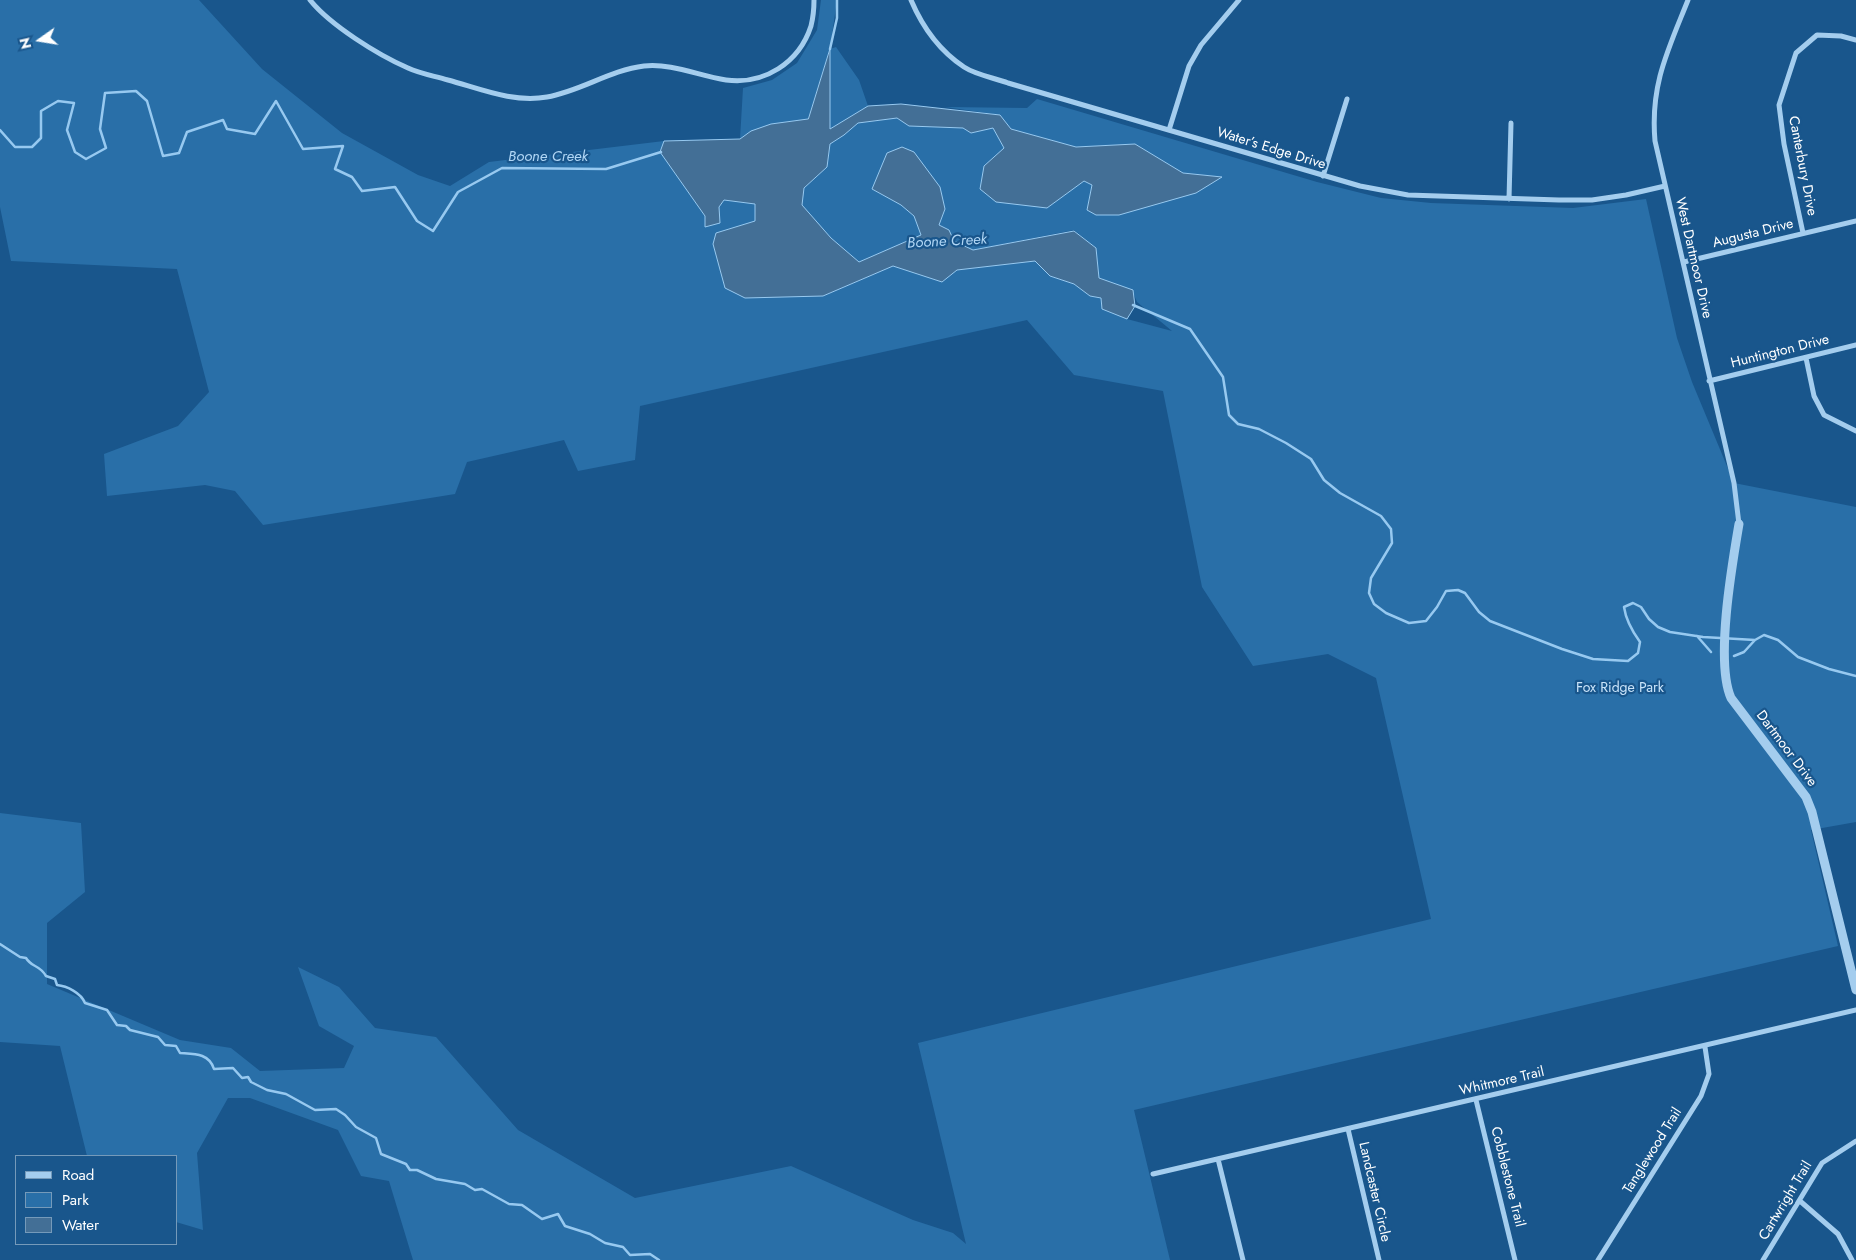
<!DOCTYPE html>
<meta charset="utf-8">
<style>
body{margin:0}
#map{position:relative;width:1856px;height:1260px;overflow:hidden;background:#19568c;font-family:Jost,sans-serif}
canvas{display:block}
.legend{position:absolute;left:15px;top:1155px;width:162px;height:90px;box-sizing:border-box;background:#19568c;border:1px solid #759aba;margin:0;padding:6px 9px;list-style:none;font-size:15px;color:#fff}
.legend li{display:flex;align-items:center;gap:10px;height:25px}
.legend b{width:25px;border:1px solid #759aba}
.north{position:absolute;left:15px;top:15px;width:50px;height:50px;-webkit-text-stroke:4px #19568c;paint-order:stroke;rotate:257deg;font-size:14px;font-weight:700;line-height:20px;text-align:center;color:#fff}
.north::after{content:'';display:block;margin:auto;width:18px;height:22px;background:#fff;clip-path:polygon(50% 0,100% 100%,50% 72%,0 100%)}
</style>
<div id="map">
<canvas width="1856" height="1260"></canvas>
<ul class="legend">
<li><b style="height:6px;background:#a4cdee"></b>Road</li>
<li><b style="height:14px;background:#296fa8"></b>Park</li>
<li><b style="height:14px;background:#436f96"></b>Water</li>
</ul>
<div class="north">N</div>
</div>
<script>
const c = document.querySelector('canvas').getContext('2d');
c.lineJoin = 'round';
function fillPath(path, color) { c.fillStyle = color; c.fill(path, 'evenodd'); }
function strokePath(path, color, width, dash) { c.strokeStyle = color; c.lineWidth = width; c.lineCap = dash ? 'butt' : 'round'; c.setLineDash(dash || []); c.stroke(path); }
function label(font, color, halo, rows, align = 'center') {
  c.font = font + ' Jost,sans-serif'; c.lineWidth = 4.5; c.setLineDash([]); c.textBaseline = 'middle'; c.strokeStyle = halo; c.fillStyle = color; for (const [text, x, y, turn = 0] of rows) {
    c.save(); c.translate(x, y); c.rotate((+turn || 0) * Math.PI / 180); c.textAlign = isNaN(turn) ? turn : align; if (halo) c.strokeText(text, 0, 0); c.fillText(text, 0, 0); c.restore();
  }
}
fillPath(new Path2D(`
 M0 0H199L262 69 342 133 418 175 450 186 489 162 664 141 660 152 705 216 719 207 724 200 755 204V221L717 233 823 296 893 266 942 282 956 270 1035 261 1050 276 1074 284 1090 296 1101 298 1103 309 1127 319 1172 331 1137 302 1132 290 1099 278 1096 248 1074 230 973 250 954 241 949 230 939 225 945 209 872 189 901 205 914 216 921 235 859 262 831 238 801 205 804 188 827 167 830 144 844 135 858 123 897 118 909 126 963 128 971 133 993 128 1004 148 984 166 1047 208 1084 181 1092 185 1221 177 1183 173 1135 144 1076 147 1011 129 1000 115 945 107 1027 108 1037 99 1317 182 1381 198 1431 203 1573 208 1646 199 1677 338 1692 382 1734 483 1856 507V822L1811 830 1838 946 1134 1110 1170 1260H413L389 1181 361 1176 338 1130 250 1098H228L197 1153 203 1230 176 1222V1156H87L60 1046 0 1042V813L81 823 85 892 47 923V984L180 1040 231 1048 260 1071 344 1068 354 1046 319 1026 298 967 339 987 375 1028 436 1037 518 1130 635 1198 791 1166 913 1220 953 1233 966 1244 918 1043 1431 919 1376 678 1328 654 1253 666 1202 587 1163 391 1074 375 1027 320 640 406 635 460 578 471 564 440 467 462 455 494 263 525 235 491 205 485 107 496 104 454 178 426 209 392 177 269 11 261 0 207Z
 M821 0H837L830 49 836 47 859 80 868 106 830 129 829 51 808 119 771 124 740 139 743 88 772 80 797 63 817 30Z`), '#296fa8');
const water = new Path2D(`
 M830 49V129L868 106 901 104 1000 115 1011 129 1076 147 1135 144 1183 173 1222 177 1196 193 1119 215H1096L1087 210 1092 185 1084 181 1047 208 996 202 980 189 984 166 1004 148 993 128 971 133 963 128 909 126 897 118 858 123 844 135 830 144 827 167 804 188 802 205 831 238 859 262 921 235 914 216 901 205 872 189 887 153 902 147 914 152 940 187 945 209 939 225 949 230 954 241 973 250 1074 231 1096 248 1099 278 1133 290 1135 306 1127 319 1102 309 1101 298 1090 296 1074 284 1050 276 1035 261 957 270 942 282 893 266 823 296 745 298 725 288 713 244 716 233 755 221V204L724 200 719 207 720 223 705 227V216L660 152 664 141 740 139 751 131 771 124 808 119Z`);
fillPath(water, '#436f96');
strokePath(water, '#97c9f0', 1);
strokePath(new Path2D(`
 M830 49 837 18V0
 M0 130 15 147H32L41 138V111L58 101 74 103 67 130 75 152 86 159 106 148 100 129 105 93 136 91 147 101 163 156 179 153 187 132 223 120 227 129 255 134 276 101 303 149 343 146 335 169 352 177 362 191 395 187 417 221 433 231 458 192 502 168 606 169 661 152
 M1133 305 1190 329 1223 377 1229 415 1238 424 1259 429 1286 443 1311 459 1324 480 1340 493 1381 516 1391 529 1392 543 1371 578 1369 593 1374 604 1386 613 1409 623 1426 621 1437 607 1446 591 1458 590 1465 593 1479 612 1490 621 1562 649 1593 659 1628 661 1638 653 1640 642C1632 631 1626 621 1624 607L1633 603 1641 607 1649 619 1658 627 1670 632 1703 637 1755 640 1764 635 1778 640 1798 657 1829 669 1856 676
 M1697 636 1711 652
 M1734 656 1744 652 1755 640
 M0 944 20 957 26 958C32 968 39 964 46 976L55 979 57 985C67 986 81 993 85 1003L107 1010 117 1025 126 1026 130 1030 158 1037 165 1045 176 1046 180 1053C194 1054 209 1053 214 1069L233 1068 242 1078 248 1077 251 1082 267 1090 286 1094 315 1110 336 1109 345 1115 356 1127 376 1138 381 1154 406 1164 410 1170H417L436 1179 465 1184 475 1190 482 1189 509 1204 522 1205 542 1219 558 1214 565 1226 590 1234 605 1243 623 1247 630 1255 650 1254 659 1260`), '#97c9f0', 2.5);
strokePath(new Path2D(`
 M310 0C330 25 378 55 408 68 421 74 435 76 448 80 481 89 513 103 547 97 581 91 610 70 644 66 672 63 699 76 726 80 764 85 799 63 811 26 813 18 814 9 814 0
 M911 0C922 26 940 51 964 67 976 75 995 78 1008 83L1360 186 1408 195 1559 200H1592L1626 195 1665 186
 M1688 0C1668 50 1650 85 1655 141L1734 483 1739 524
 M1169 130 1189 66 1201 45 1239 0
 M1323 176 1347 99
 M1509 199 1511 123
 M1803 233 1784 144 1779 105 1796 53 1817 35 1841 36 1856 40
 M1684 262 1856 221
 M1806 358 1814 396 1824 415 1856 431
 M1709 381 1856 345
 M1476 1100 1515 1260
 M1348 1129 1379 1260
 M1218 1159 1243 1260
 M1153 1174 1856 1010
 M1800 1201 1838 1234 1852 1260
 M1598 1260 1701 1096 1709 1074 1705 1047
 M1763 1260 1822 1163 1856 1141`), '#a4cdee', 5);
strokePath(new Path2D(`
 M1739 524C1732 565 1715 662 1731 698L1806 797 1812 812 1856 990`), '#a4cdee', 9);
label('14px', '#fff', '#19568c', [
 ["Water’s Edge Drive",1271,149,17],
 ["Canterbury Drive",1802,166,79],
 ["Augusta Drive",1753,234,-14],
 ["West Dartmoor Drive",1693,258,77],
 ["Huntington Drive",1780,352,-14],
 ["Dartmoor Drive",1786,749,53],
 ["Whitmore Trail",1502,1082,-13],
 ["Tanglewood Trail",1653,1151,-58],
 ["Cobblestone Trail",1507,1177,76],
 ["Landcaster Circle",1374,1192,77],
 ["Cartwright Trail",1786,1201,-59]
]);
label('14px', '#cae4fa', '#19568c', [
 ["Fox Ridge Park",1620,689]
]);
label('italic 15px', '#b0d6f5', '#19568c', [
 ["Boone Creek",548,157],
 ["Boone Creek",947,242,-3]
]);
</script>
